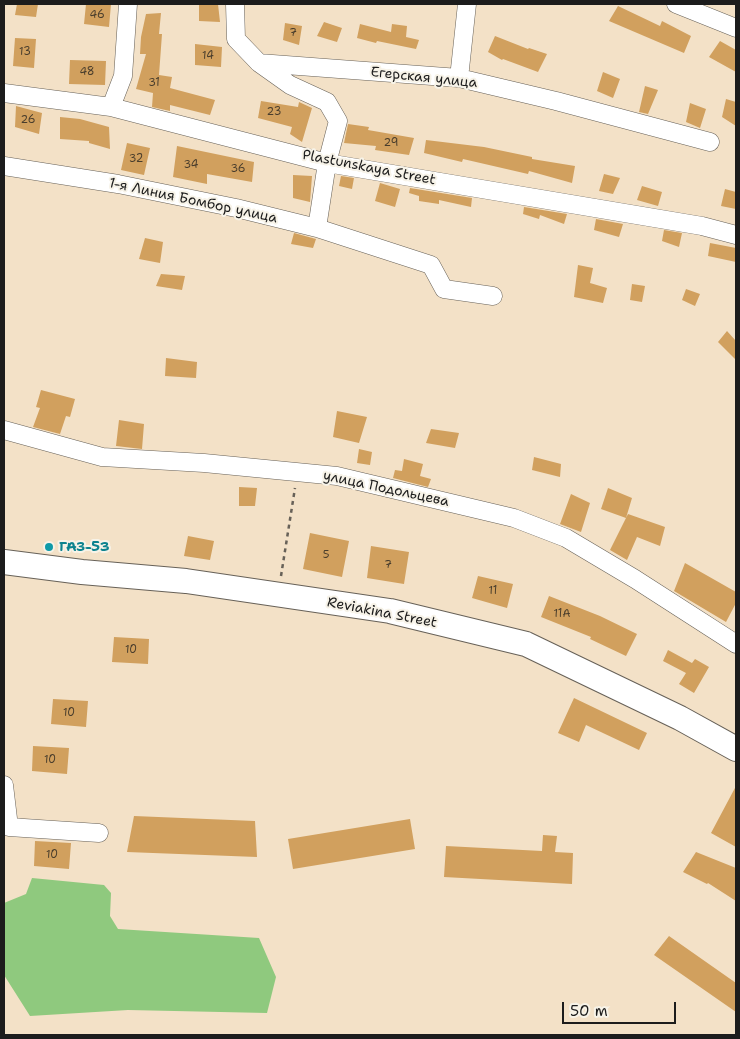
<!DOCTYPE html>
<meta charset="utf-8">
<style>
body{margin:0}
#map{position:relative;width:740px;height:1039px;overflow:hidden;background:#f3e1c7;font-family:"Shantell Sans",sans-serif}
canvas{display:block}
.frame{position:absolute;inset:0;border:5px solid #1c1c1c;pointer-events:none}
.scale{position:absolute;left:562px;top:1002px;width:114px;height:22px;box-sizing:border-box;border:2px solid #1c1c1c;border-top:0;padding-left:6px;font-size:15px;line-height:18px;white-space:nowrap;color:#1c1c1c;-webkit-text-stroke:4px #f7f3e8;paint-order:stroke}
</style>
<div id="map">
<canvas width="740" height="1039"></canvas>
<div class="frame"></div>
<div class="scale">50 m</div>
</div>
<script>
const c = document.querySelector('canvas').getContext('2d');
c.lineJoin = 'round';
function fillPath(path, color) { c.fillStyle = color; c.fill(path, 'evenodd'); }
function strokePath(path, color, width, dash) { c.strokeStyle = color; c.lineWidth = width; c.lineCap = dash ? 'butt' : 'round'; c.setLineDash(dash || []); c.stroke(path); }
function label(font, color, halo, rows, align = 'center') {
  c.font = font + ' "Shantell Sans",sans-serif'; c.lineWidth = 4; c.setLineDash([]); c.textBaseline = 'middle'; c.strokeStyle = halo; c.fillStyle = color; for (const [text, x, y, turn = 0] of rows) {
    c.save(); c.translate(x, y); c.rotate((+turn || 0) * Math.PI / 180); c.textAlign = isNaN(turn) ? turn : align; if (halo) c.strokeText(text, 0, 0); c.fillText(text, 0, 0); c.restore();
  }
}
fillPath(new Path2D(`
 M32 878 104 885 111 893 110 916 118 929 259 938 276 977 267 1013 128 1010 30 1016 4 975V903L26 894Z`), '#8fc97e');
fillPath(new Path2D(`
 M17 4H38L36 17 15 15Z
 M86 4H111L109 27 84 24Z
 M199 4H218L220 22 199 21Z
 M618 6 660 26 662 21 691 36 684 53 609 21Z
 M161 13 159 34H162L159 75 172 77 170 88 215 100 210 115 170 105V111L152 107 153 93 136 89 146 54H140L141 37 146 14Z
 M324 22 342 28 337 42 317 36Z
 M285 23 302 26 299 45 283 40Z
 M360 24 391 32 392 24 407 26 406 37 419 40 416 49 377 41 376 43 357 38Z
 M495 36 528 49 529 48 547 54 538 72 503 59 502 60 488 52Z
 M15 38 36 39 34 68 13 66Z
 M720 41 736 50V72L709 57Z
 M195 44 222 47 221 67 195 65Z
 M70 60 106 61 105 85 69 84Z
 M603 72 620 79 613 98 597 91Z
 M645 86 658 90 648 114 639 112Z
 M726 99 736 102V126L722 117Z
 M261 101 298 107 299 102 312 108 302 142 290 134 292 127 258 118Z
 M690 103 706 109 700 128 686 122Z
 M16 106 42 113 39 134 15 127Z
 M60 117 80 119 109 127 110 149 89 143V141L60 139Z
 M348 124 369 127 368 130 414 138 409 155 375 150 376 146 344 143Z
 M426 140 484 147 532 157V159L575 166 572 183 529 171 528 174 463 159 462 162 424 153Z
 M127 143 150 148 144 175 121 170Z
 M177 146 254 162 252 182 207 174V184L173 177Z
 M604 174 620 178 613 194 599 191Z
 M293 175 312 176 310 202 293 198Z
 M341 176 354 178 352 189 339 186Z
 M380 183 400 189 395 207 375 201Z
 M642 186 662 192 658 206 637 200Z
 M410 188 472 198 471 207 439 200V204L419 201V196L409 193Z
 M725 189 736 192V209L721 206Z
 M524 207 567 214 564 224 540 215 539 219 523 214Z
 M596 219 623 224 619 237 594 230Z
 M664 230 682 233 679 247 662 241Z
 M294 233 316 239 313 248 291 244Z
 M145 238 163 242 160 263 139 259Z
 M710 243 736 248V262L708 256Z
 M578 265 593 268 590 283 607 288 603 303 574 297Z
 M161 274 185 276 182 290 156 286Z
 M632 284 645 286 642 302 630 300Z
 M686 289 700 294 695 306 682 300Z
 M727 331 736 341V360L718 342Z
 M166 358 197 362 196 378 165 376Z
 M41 390 75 399 70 417 66 416 60 434 33 427 40 408 36 407Z
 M337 411 367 417 359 443 333 437Z
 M119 420 144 424 142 449 116 446Z
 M431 429 459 433 455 448 426 443Z
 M359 449 372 452 370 465 357 463Z
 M534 457 561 464 560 477 532 470Z
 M404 459 423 464 420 476 431 479 428 487 393 478 395 470 402 471Z
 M239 487 257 488 255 506H239Z
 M608 488 632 498 626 518 628 514 665 527 660 546 637 537 627 560 610 550 626 518 601 509Z
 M571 494 590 503 581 532 560 524Z
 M310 533 349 541 342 577 303 569Z
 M188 536 214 541 210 560 184 556Z
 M371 546 409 552 404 584 367 578Z
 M685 563 736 592V603L726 622 674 591Z
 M478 576 513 584 507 608 472 598Z
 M549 596 600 616 637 634 626 656 590 639 591 637 541 617Z
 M114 637 149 639 148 664 112 662Z
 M668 650 692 663 695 659 709 667 694 693 679 684 686 673 663 661Z
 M574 698 647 733 639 750 586 725 579 742 558 733Z
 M53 699 88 701 86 727 51 724Z
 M33 746 69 748 67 774 32 771Z
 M736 786V847L711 833Z
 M134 816 255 821 257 857 127 852Z
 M410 819 415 849 293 869 288 839Z
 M543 835 557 836 555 852 573 853 572 884 444 877 446 846 542 851Z
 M35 841 71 843 69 869 34 866Z
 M696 852 736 868V901L708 883 707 884 683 872Z
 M669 936 736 983V1012L654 955Z`), '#d1a05e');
const minor = new Path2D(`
 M235 4 236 39 259 63 459 78 556 101 710 142
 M676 4 736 28
 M459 78 467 4
 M4 93 111 107 327 163 702 226 736 235
 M111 107 123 76 128 4
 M4 166 118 184 236 208 317 228 327 163 338 121 327 102 290 85 259 63
 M317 228 431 265 444 289 493 296
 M4 430 102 457 204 463 337 476 514 518 566 538 635 579 736 644
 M4 785 9 827 99 833`);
const secondary = new Path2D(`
 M4 562 82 572 186 581 390 611 526 644 680 718 736 749`);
strokePath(minor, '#676158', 19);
strokePath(secondary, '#676158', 26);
strokePath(new Path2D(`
 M281 576 295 488`), '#676158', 2.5, [4, 4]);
strokePath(minor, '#fff', 18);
strokePath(secondary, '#fff', 24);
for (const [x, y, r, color] of [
 [49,547,5,"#0f9aa8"]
]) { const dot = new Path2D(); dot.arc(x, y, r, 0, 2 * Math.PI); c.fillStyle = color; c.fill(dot); strokePath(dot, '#f7f3e8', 2); }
label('11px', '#493d2c', null, [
 ["46",97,15],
 ["7",293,33],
 ["13",25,52],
 ["14",208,56],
 ["48",87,72],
 ["31",154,83],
 ["23",274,112],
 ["26",28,120],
 ["29",391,143],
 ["32",136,159],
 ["34",191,165],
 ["36",238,169],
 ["5",326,555],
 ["7",388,565],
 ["11",493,591],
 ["11А",562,614],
 ["10",131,650],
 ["10",69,713],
 ["10",50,760],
 ["10",52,855]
]);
label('14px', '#1c1c1c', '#f7f3e8', [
 ["Егерская улица",424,78,6],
 ["Plastunskaya Street",369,168,11],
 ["1-я Линия Бомбор улица",193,201,12],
 ["улица Подольцева",386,489,12],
 ["Reviakina Street",382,613,11]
]);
label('bold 14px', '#0d838f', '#f7f3e8', [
 ["ГАЗ-53",59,547]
], 'left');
</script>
